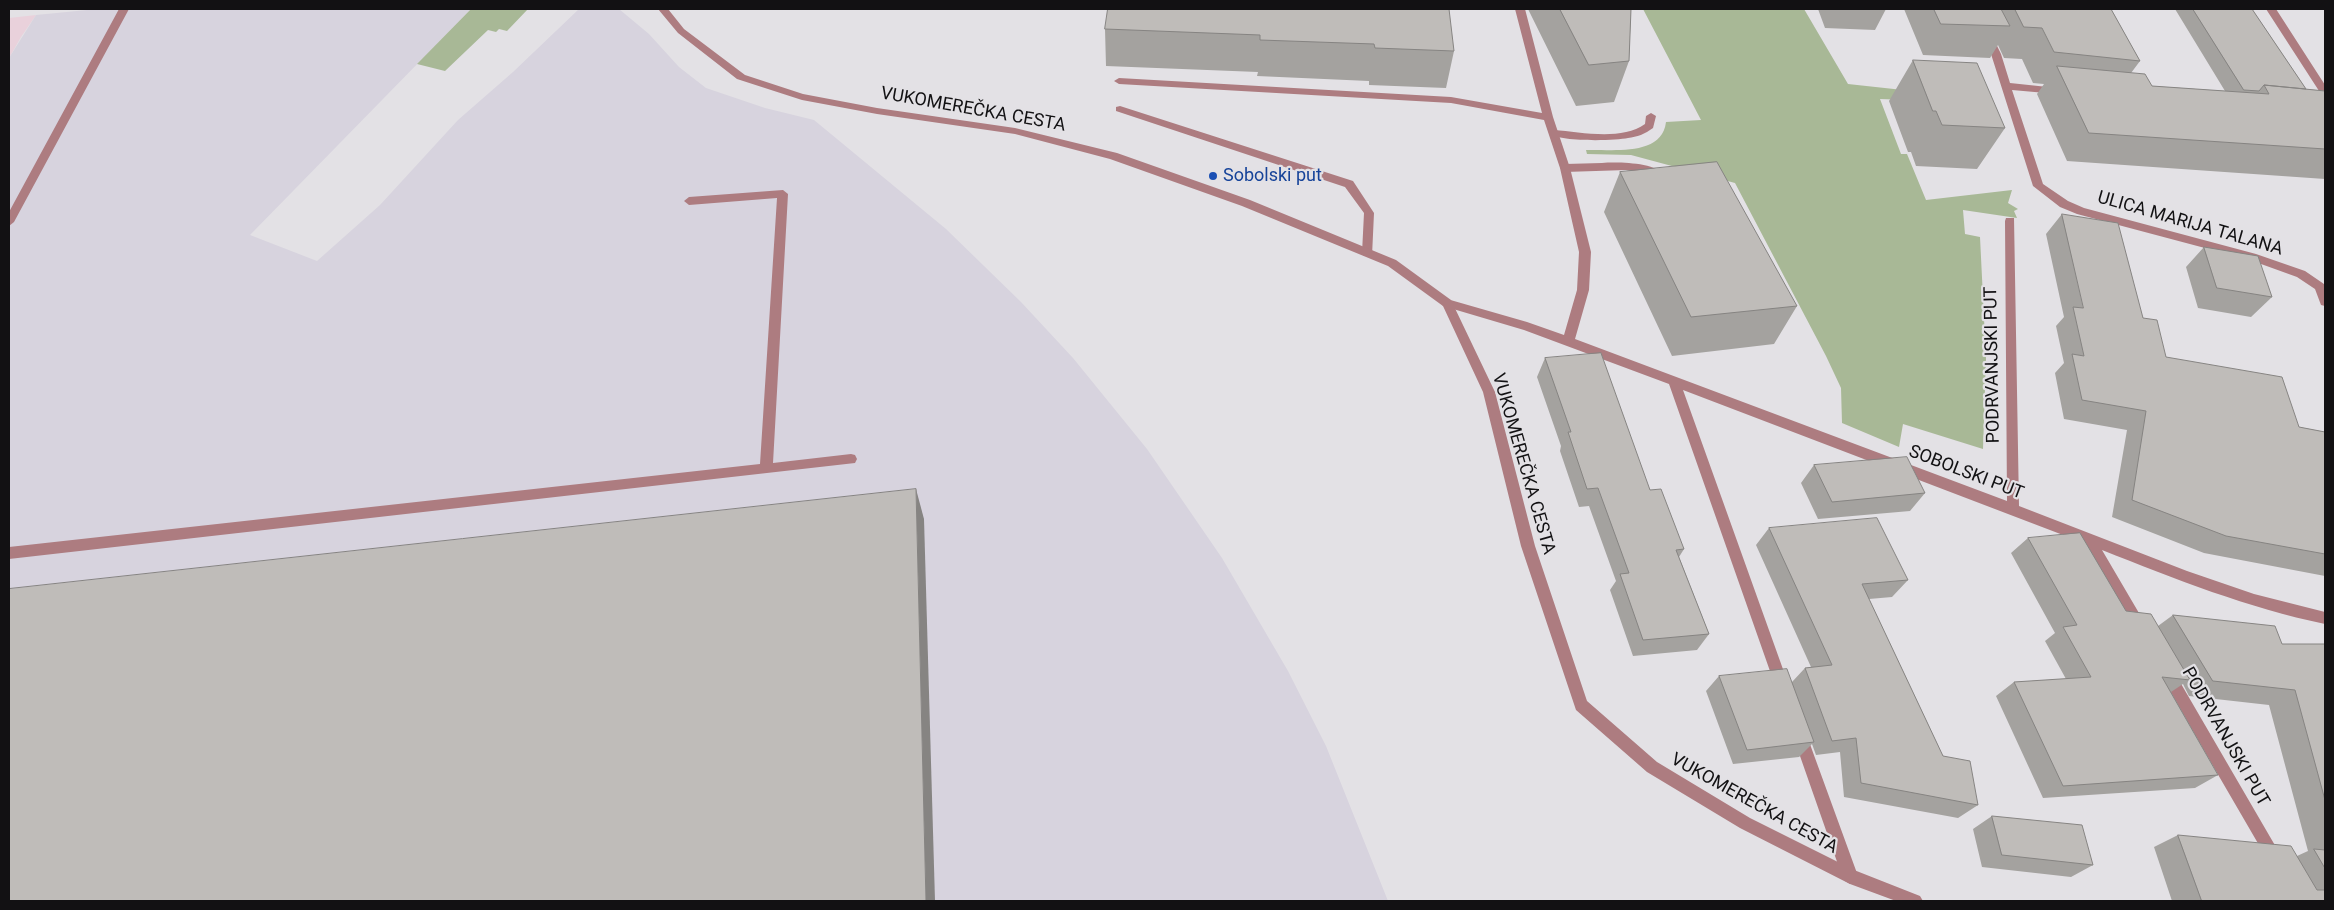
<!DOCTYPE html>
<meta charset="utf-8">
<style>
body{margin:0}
#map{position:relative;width:2334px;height:910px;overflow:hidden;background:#e3e1e5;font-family:Roboto,sans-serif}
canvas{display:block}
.frame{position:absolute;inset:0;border:10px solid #121113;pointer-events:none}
</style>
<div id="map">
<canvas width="2334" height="910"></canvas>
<div class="frame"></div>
</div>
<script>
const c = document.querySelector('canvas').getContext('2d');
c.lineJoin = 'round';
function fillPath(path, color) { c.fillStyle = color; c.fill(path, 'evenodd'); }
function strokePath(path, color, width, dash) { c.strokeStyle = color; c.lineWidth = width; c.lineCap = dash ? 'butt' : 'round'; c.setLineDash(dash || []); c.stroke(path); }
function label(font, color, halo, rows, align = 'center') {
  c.font = font + ' Roboto,sans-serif'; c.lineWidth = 4.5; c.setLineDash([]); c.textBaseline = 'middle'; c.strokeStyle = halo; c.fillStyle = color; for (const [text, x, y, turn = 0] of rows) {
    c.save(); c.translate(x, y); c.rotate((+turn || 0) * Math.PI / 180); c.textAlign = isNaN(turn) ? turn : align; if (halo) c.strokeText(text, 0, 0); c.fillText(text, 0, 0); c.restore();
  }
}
fillPath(new Path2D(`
 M36 15 21 37 9 58V18Z`), '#e9d1db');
fillPath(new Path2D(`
 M97 9H471L250 235 317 261 380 205 458 120 513 72 579 9H619L649 34 679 67 706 88 765 108 814 120 946 229 1021 302 1073 358 1147 449 1222 558 1288 671 1326 746 1388 901H9V58L36 15Z`), '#d7d3de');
fillPath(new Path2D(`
 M471 9H528L507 31 499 29 496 32 488 30 445 71 417 64Z
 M1643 9H1804L1848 84 1903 90 1908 100 1880 99 1901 154H1907L1926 200 2012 190 2008 203 2018 209 2014 211 2017 218 1963 210 1965 234 1980 237 1986 359 1983 449 1903 424 1899 447 1842 423 1841 388 1826 356 1735 183 1631 155 1587 154 1586 150C1612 149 1662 157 1666 122L1701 120Z`), '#a8b896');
fillPath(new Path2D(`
 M119 9H129L14 222 9 226V212Z
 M1120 106 1353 181 1374 213 1372 256H1364L1362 253 1364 213 1345 187 1116 111V107Z
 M1651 113 1656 116 1653 128C1645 134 1637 137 1628 138 1614 141 1557 142 1549 133L1554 130C1581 132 1621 141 1645 124L1646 116Z
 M1602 163C1618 162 1655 162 1666 176L1661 180 1647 174 1626 170 1565 172 1560 168 1565 164Z
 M783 190 788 194 773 463 851 454 855 455 857 459 855 463 9 559V547L760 464 777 198 689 205 684 201 689 197Z`), '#ad7c80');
fillPath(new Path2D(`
 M1515 9H1525L1553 117 1570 168 1591 252 1589 290 1575 339 2007 501 2005 221 2006 218H2014L2019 506 2187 571 2254 594 2325 612V624C2248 608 2175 579 2102 550L2146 625 2144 629 2139 631 2134 629 2084 543 1683 390 1789 686 1787 691 1782 692 1777 691 1669 384 1524 330 1443 306 1441 303 1447 299 1527 322 1564 335 1577 290 1579 252 1560 168 1544 120 1451 103 1119 84 1114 81 1119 78 1451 97 1542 113Z
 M1969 9H1979L2001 54 2010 83 2057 88 2062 91 2057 94 2012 90 2043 184 2068 201 2084 208 2256 254 2305 271 2324 284 2325 306 2321 305 2315 289 2297 277 2250 260 2077 214 2060 207 2033 186 1991 54Z
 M2266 9H2276L2325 85V95L2321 94Z
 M2168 669 2173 670 2280 854 2283 859 2280 864 2275 867 2270 864 2163 680 2161 675 2163 670Z
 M1800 729 1805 731 1807 736 1858 876 1855 881 1850 884 1845 881 1842 876 1793 736 1795 731Z`), '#ad7c80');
fillPath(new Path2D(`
 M658 9H668L684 29 745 75 803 94 877 108 1015 128 1117 153 1250 200 1396 260 1451 300 1495 392 1535 546 1587 701 1657 762 1750 818 1854 870 1920 896 1923 901H1896L1850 884 1740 828 1647 772 1576 710 1521 546 1483 392 1443 306 1388 266 1242 206 1110 159 1015 134 877 114 802 100 737 79 678 33Z`), '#ad7c80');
fillPath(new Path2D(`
 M1108 9 1454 51 1446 88 1369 85V81L1257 76 1258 72 1106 66 1105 29Z
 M1528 9H1631L1629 61 1614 102 1576 106Z
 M1818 9H1886L1875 30 1825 28Z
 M1904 9H2111L2140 61 2131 73 2152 86 2225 91 2175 9H2252L2306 89 2325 91V179L2067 161 2037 94 2044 84 2033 83 2022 59 2004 58 1998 45 1990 58 1923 55Z
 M1913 60 2005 128 1977 169 1916 166 1911 152H1908L1889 101Z
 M1620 172 1797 306 1774 344 1672 356 1604 212Z
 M2062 214 2143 318 2166 357 2299 427 2325 432V576L2204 553 2112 517 2127 430 2064 419 2055 373 2064 363 2056 326 2064 317 2046 234Z
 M2204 247 2272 297 2251 317 2198 308 2186 267Z
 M1545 358 1650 490 1684 549 1679 557 1709 634 1697 650 1633 656 1610 590 1616 581 1589 506 1579 507 1560 451 1561 446 1537 377Z
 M1814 465 1925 493 1910 511 1818 519 1801 483Z
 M1769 528 1908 580 1892 597 1869 599 1943 756 1978 805 1958 818 1844 797 1840 752 1816 755 1812 744 1799 757 1733 764 1706 691 1719 676 1792 682 1805 668 1811 667 1756 545Z
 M2028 538 2126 611 2158 626 2173 615 2282 644H2325V901H2172L2154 847 2178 835 2297 856 2308 851 2269 705 2189 696 2183 684 2171 692 2218 775 2195 788 2043 798 1996 696 2014 682 2066 679 2045 641 2055 633 2011 553Z
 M1992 816 2093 865 2071 877 1982 867 1973 829Z`), '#a4a29f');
fillPath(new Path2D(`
 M916 489 924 519 935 901H926Z`), '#868482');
const building = new Path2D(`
 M1108 9H1449L1454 51 1375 48 1374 44 1260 40V35L1105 29Z
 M1560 9H1631L1629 61 1589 65Z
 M1934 9H2001L2010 26 1941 24Z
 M2015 9H2111L2140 61 2054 52 2042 28 2024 27Z
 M2193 9H2252L2306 89 2264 85 2259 91 2244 90Z
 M1913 60 1977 63 2005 128 1942 125 1936 111H1933Z
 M2057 66 2145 74 2152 86 2269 94 2264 85 2325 91V149L2089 133Z
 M1717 162 1797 306 1691 317 1620 172Z
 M2062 214 2118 223 2143 318 2157 320 2166 357 2282 377 2299 427 2325 432V554L2226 536 2132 500 2146 411 2082 400 2072 354 2084 356 2073 307 2083 308Z
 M2204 247 2258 256 2272 297 2217 288Z
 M1601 353 1650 490 1661 489 1684 549 1676 550 1709 634 1643 640 1620 574 1629 573 1598 488 1587 489 1568 432H1571L1545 358Z
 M1907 457 1925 493 1832 502 1814 465Z
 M916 489 926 901H9V589Z
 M1877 518 1908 580 1862 584 1943 756 1970 761 1978 805 1861 783 1856 738 1832 741 1805 668 1832 665 1769 528Z
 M2080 533 2126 611 2151 614 2190 680 2162 677 2218 775 2063 786 2014 682 2091 677 2063 627 2077 625 2028 538Z
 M2173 615 2275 626 2282 644H2325V800L2295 690 2213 681Z
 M1787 669 1814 742 1747 750 1719 676Z
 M1992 816 2082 825 2093 865 2002 855Z
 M2178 835 2291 846 2317 890H2325V901H2202Z
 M2314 849 2325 850V868Z`);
fillPath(building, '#bfbcb9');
strokePath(building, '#868482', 1);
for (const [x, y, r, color] of [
 [1213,176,5,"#1a4fb4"]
]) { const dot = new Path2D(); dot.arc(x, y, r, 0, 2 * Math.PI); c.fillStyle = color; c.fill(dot); strokePath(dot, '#e3e1e5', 2); }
label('18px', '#121113', '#e3e1e5', [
 ["VUKOMEREČKA CESTA",973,110,10],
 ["ULICA MARIJA TALANA",2190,224,16],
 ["PODRVANJSKI PUT",1993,365,-91],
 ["VUKOMEREČKA CESTA",1523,464,74],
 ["SOBOLSKI PUT",1966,473,21],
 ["PODRVANJSKI PUT",2225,737,60],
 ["VUKOMEREČKA CESTA",1754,804,29]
]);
label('18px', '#164399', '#e3e1e5', [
 ["Sobolski put",1223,176]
], 'left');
</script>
